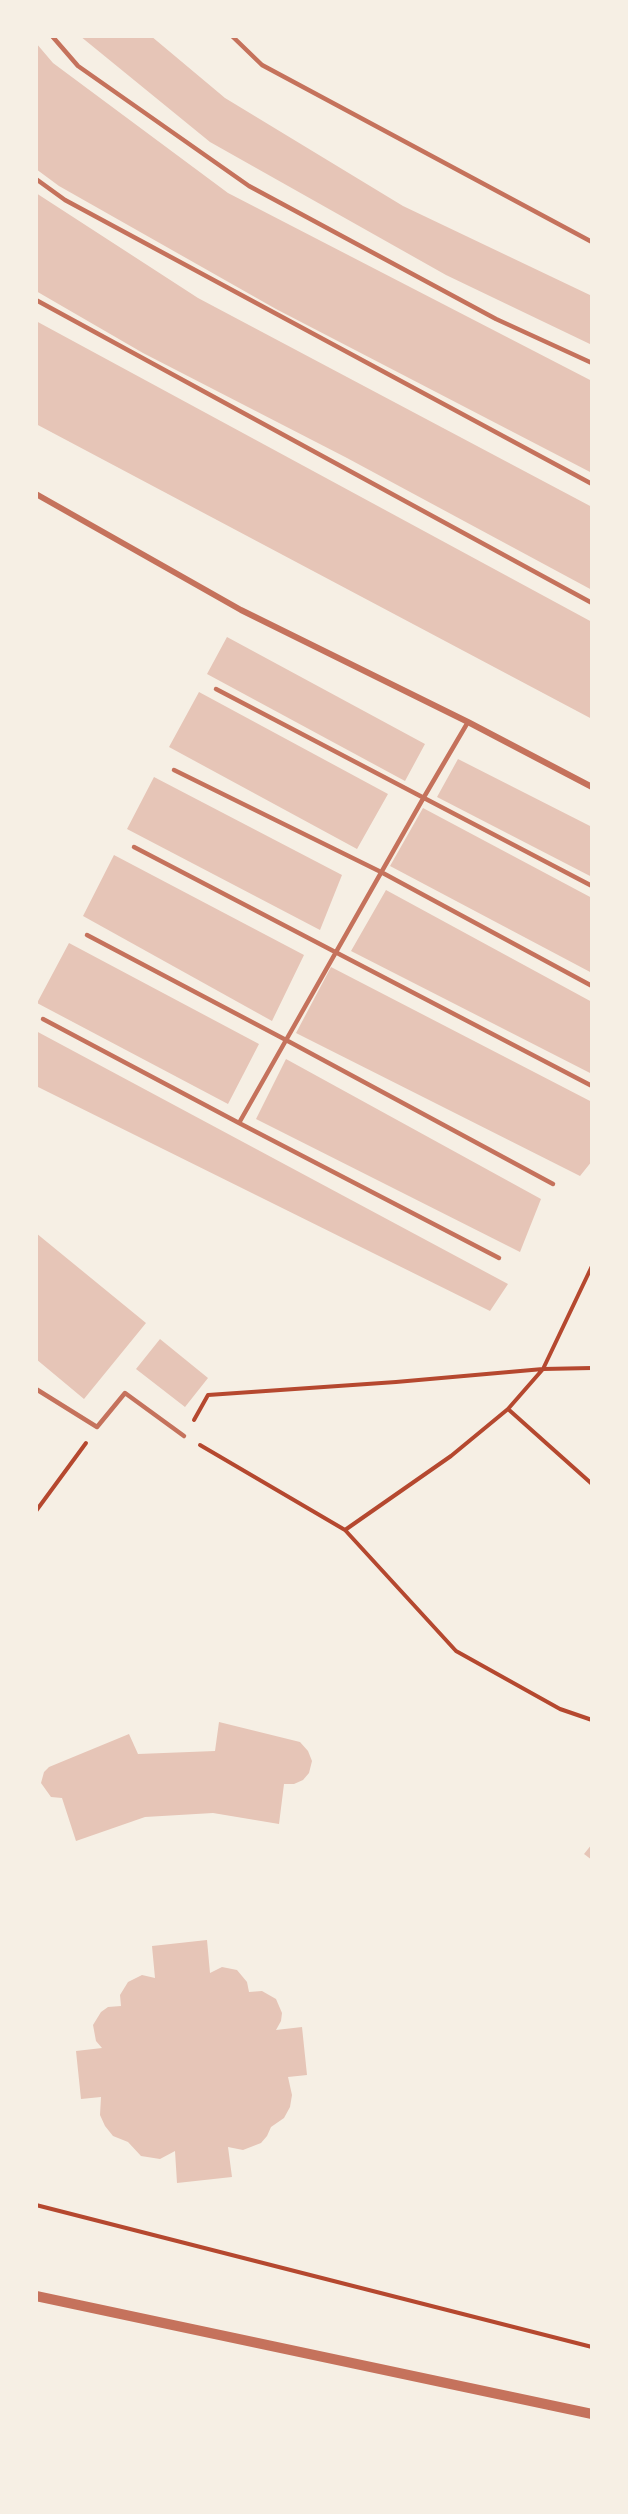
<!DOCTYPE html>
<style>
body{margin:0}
#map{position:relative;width:628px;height:2514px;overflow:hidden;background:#f6efe4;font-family:Commissioner,sans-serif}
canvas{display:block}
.frame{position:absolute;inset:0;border:38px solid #f6efe4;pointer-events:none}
</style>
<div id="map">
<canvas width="628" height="2514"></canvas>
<div class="frame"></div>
</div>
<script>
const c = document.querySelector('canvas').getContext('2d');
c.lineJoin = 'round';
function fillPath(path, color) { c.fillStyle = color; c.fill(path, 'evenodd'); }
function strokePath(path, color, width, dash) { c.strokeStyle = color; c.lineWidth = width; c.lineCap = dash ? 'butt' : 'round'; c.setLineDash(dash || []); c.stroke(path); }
fillPath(new Path2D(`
 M80 36H151L225 98 403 206 592 296V345L446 275 210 142Z
 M36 43 53 63 228 193 592 381V473L276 309 59 186 36 169Z
 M36 193 198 298 592 507V590L347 458 143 353 36 291Z
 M36 321 592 622V719L36 424Z
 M227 637 425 744 405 781 207 674Z
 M199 692 388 794 357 849 169 747Z
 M458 759 592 827V877L437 797Z
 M154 777 342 875 320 930 127 829Z
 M423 808 592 898V973L390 866Z
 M114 855 304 955 272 1021 83 916Z
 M386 890 592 1002V1074L351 951Z
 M69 943 259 1044 228 1104 37 1003Z
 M331 967 592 1102V1161L580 1176 296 1033Z
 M36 1031 508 1284 490 1311 36 1086Z
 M286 1059 541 1199 520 1252 256 1119Z
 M36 1233 146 1323 84 1399 36 1359Z
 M160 1339 208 1378 185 1407 136 1369Z
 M219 1722 300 1742 308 1751 312 1761 309 1773 303 1780 294 1784H284L279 1824 213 1813 145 1817 76 1841 62 1798 51 1797 41 1783 44 1772 49 1767 129 1734 138 1754 215 1751Z
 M592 1844V1860L584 1854Z
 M207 1940 210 1973 222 1967 237 1970 247 1982 249 1992 262 1991 276 1999 282 2013 281 2021 276 2030 302 2027 307 2075 288 2077 292 2095 290 2107 284 2118 271 2127 267 2136 261 2143 243 2150 228 2147 232 2177 177 2183 175 2151 160 2159 141 2156 128 2142 113 2136 105 2126 100 2115 101 2097 81 2099 76 2051 102 2048 96 2041 93 2025 101 2012 108 2007 121 2006 120 1995 128 1982 142 1975 155 1978 152 1946Z`), '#e6c5b7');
strokePath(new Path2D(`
 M508 1409 543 1369 592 1266
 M194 1420 208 1395 396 1382 543 1369 592 1368
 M200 1445 345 1530 456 1651 560 1709 592 1720
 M36 1511 86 1443
 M345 1530 451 1456 508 1409 592 1484
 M36 2205 592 2347`), '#b5482f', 4);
strokePath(new Path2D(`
 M52 36 78 66 249 186 496 319 592 363
 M232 36 262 65 592 242
 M36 179 65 200 592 484
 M36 300 592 603
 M216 689 592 886
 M468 722 424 797 239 1123 499 1258
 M174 770 381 872 592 986
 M134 847 592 1086
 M87 935 286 1040 553 1184
 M43 1019 239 1123
 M36 1389 97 1427 125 1393 184 1436`), '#c5725c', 4.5);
strokePath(new Path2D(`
 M36 494 241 610 468 722 592 787`), '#c5725c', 6);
strokePath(new Path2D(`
 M36 2296 592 2414`), '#c5725c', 10);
</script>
